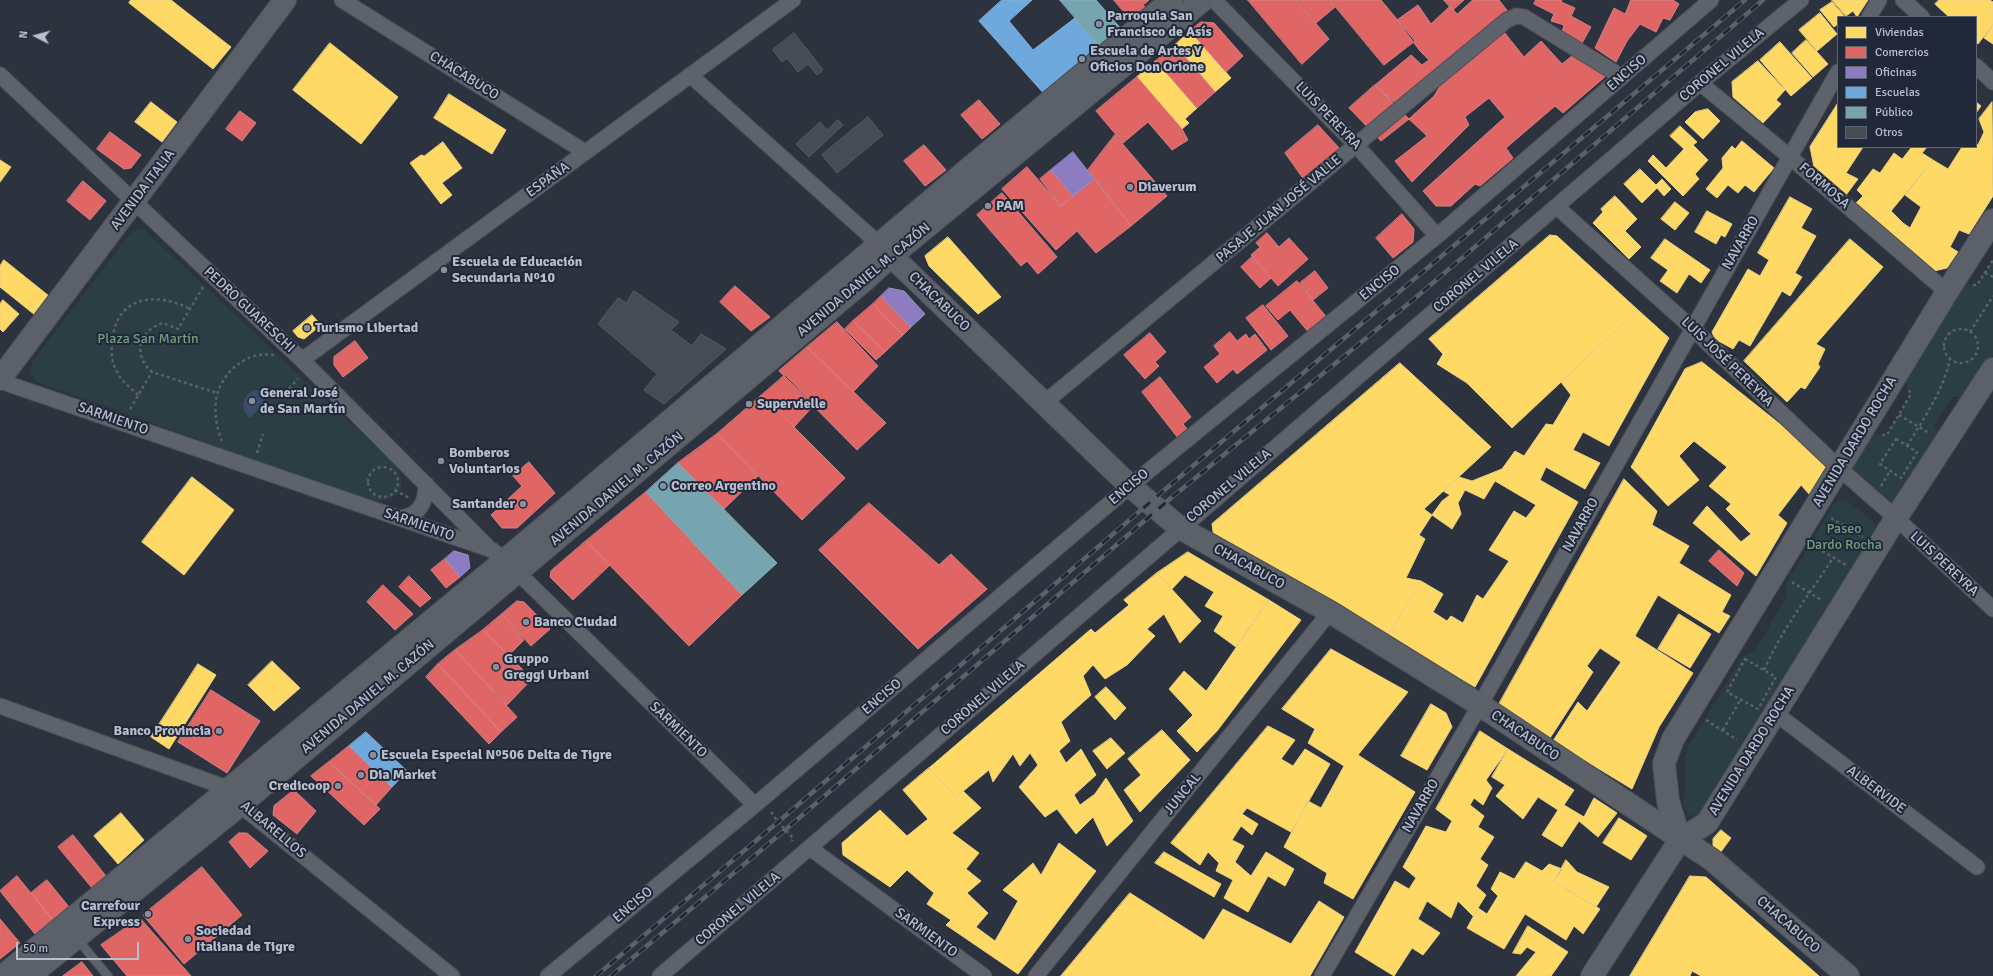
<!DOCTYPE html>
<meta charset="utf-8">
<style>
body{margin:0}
#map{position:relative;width:1993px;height:976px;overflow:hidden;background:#2d333e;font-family:Signika,sans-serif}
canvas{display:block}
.legend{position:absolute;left:1837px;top:16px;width:140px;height:132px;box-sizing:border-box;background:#202839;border:1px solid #5d6474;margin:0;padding:5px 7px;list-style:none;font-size:12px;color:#b9bfcd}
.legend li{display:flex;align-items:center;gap:8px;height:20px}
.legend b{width:20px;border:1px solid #5d6474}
.north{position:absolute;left:16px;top:16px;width:40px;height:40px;-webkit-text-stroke:3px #202839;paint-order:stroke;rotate:276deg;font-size:11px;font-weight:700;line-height:16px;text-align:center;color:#b9bfcd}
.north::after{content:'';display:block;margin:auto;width:14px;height:18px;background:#b9bfcd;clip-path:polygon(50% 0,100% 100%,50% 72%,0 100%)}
.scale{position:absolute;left:16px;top:942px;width:123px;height:18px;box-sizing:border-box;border:2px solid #b9bfcd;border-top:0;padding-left:5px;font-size:12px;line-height:14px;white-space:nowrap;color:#b9bfcd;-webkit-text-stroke:3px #202839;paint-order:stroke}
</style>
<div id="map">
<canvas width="1993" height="976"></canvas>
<ul class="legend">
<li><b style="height:11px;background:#ffd966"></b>Viviendas</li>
<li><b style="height:11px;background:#e06666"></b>Comercios</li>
<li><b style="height:11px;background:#8e7cc3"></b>Oficinas</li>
<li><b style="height:11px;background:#6fa8dc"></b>Escuelas</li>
<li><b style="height:11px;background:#76a5af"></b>Público</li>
<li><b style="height:11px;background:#464b54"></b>Otros</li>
</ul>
<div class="north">N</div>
<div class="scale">50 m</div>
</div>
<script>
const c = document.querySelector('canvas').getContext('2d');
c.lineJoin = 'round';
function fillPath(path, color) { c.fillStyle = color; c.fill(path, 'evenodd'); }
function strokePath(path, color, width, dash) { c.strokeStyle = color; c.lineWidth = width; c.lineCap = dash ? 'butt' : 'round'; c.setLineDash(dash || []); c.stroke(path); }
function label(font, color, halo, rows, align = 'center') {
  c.font = font + ' Signika,sans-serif'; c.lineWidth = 4; c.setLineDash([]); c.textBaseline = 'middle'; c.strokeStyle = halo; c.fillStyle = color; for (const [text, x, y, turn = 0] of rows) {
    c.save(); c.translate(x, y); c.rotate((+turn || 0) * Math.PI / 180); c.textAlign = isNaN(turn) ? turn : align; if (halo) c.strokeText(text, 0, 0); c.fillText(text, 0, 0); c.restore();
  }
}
fillPath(new Path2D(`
 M143 228 393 463C400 472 405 483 398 494L385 501 369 500 37 382C30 376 30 371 32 362L132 231Z
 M1993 260V355L1967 397H1952L1934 425 1940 438 1894 503 1889 502 1855 476 1853 465 1869 435 1887 434 1911 395 1904 378 1963 284 1977 285Z
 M1844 499 1873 521 1876 531 1701 813 1693 816 1689 815 1684 808 1685 758 1688 747 1743 656 1754 652 1787 596 1786 584 1833 505 1837 501Z`), '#2a3e44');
fillPath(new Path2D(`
 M253 390 266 391 262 405 250 418C239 408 242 398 253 390Z`), '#3c4b69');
const homes = new Path2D(`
 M131 0H171L231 47 213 69 129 3Z
 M1832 0H1868L1857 17 1853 11 1846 16Z
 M1939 0H1990L1993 2V24L1978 44 1976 42V17H1949L1935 4Z
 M1832 2 1845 17H1838V24L1834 27 1820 10Z
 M1820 13 1837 34 1817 51 1799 30Z
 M1993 24V44L1984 38Z
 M1190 31 1231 78 1215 92 1175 45Z
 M1806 40 1828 64 1813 77 1792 53Z
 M1780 42 1812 78 1791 96 1760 60Z
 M330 43 398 97 361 144 293 90Z
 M1156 61 1197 108 1185 119 1189 123 1182 129 1137 77Z
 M1758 61 1785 90 1776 100 1781 104 1763 123 1733 97 1732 82Z
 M449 94 506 130 492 154 434 118Z
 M151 102 177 122 162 142 135 122Z
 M1976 102 1981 106 1976 113Z
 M1992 102 1993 196 1969 234 1959 230 1950 247 1958 252 1947 268 1934 271 1893 235 1903 223 1910 228 1921 207 1905 195 1933 160 1948 169 1962 147H1976V144L1978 145 1984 132 1979 119Z
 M1838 103V147H1863L1846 173 1858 179 1846 195 1814 167 1810 147Z
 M1708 109 1720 121 1703 139 1685 122 1695 112Z
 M1680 126 1697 142 1693 145 1708 160 1695 174 1699 179 1683 196 1648 161 1653 155 1666 168 1684 149 1670 136Z
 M1742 141 1774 168 1754 192 1745 185 1738 193 1728 185 1717 198 1706 189 1723 168 1722 158 1732 146 1735 149Z
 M443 142 462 168 442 183 452 195 441 204 410 163 421 155 424 156Z
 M1912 147H1927L1922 153 1933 160 1891 211 1903 223 1893 235 1856 203 1863 196 1857 190 1873 169 1880 173 1894 153 1902 159Z
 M0 160 11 167 0 182Z
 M1640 169 1656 185 1662 179 1671 189 1664 196 1657 188 1642 203 1624 184Z
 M1615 196 1637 219 1625 231 1641 247 1629 259 1593 223 1603 212 1601 209Z
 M1790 197 1812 209 1801 228 1816 236 1795 273 1802 277 1790 296 1782 291 1750 346 1739 340 1733 349 1715 339 1712 332 1748 269 1760 276 1769 260 1758 253Z
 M1675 202 1689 213 1675 230 1661 219Z
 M1707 211 1732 224 1725 237 1721 235 1716 244 1695 232Z
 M1550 235 1557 236 1638 310 1512 428 1467 383 1437 364 1443 354 1429 339Z
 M948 237 1001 297 978 314 929 266 925 256Z
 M1665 239 1710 270 1701 283 1689 274 1677 293 1660 281 1668 270 1651 258Z
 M1850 239 1883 267 1816 344 1825 349 1818 364 1820 367 1805 389 1801 387 1787 402 1744 361Z
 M4 260 49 296 35 315 0 287V266Z
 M3 300 19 314 3 332 0 329V304Z
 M1638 310 1669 338 1609 446 1583 432 1573 450 1600 463 1585 489 1546 467 1540 480 1578 502 1475 687 1387 637 1421 581 1443 594 1433 612 1447 621 1451 616 1463 623 1477 595 1483 599 1509 561 1489 550 1514 511 1526 518 1536 505 1495 481 1484 499 1465 490 1458 503 1461 514 1452 529 1432 515 1442 501 1450 495 1443 491 1459 477 1472 481 1502 469 1515 451 1524 456 1546 424 1553 425 1571 395 1561 382Z
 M312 315 321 325 304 339 298 337 293 331Z
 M1702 362 1829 463 1809 494 1801 485 1778 515 1787 523 1756 576 1693 523 1707 506 1741 542 1751 534 1726 509 1731 504 1709 486 1727 467 1694 441 1679 456 1699 480 1668 506 1631 467 1685 369Z
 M1400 363 1491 447 1424 509 1432 515 1419 535 1425 539 1406 578 1421 581 1387 637 1214 538 1212 524Z
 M192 477 234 510 184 575 142 542Z
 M1624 479 1657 511 1652 525 1689 546 1679 563 1731 595 1722 612 1730 616 1719 633 1658 595 1635 636 1693 673 1659 727 1632 789 1553 741 1578 702 1587 711 1621 662 1600 648 1587 666 1593 672 1550 738 1498 706Z
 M1188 552 1269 600 1236 647 1214 631 1223 616 1205 606 1214 592 1185 575 1172 589 1157 573Z
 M1157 573 1201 621 1180 643 1164 614 1147 629 1155 636 1127 665 1105 679 1093 665 1083 676 1091 695 1061 722 1070 741 1059 751 1066 763 1081 749 1096 775 1074 795 1080 805 1095 794 1106 778 1133 821 1107 846 1093 817 1076 834 1057 809 1045 817 1019 787 1038 765 1030 753 1020 766 1013 754 993 782 989 770 956 797 929 768 1091 629 1095 633 1129 605 1124 600Z
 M1269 600 1301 620 1217 731 1197 752 1177 731 1193 715 1169 689 1184 671 1206 691Z
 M1679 614 1711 634 1690 668 1658 649Z
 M1331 649 1408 692 1358 755 1415 792 1353 899 1324 883 1327 873 1284 847 1308 801 1321 808 1344 766 1308 743 1315 729 1282 709Z
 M272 661 300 688 274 711 248 685Z
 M198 664 216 675 169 749 151 737Z
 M1106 687 1126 708 1115 720 1095 697Z
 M1431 704 1446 713 1452 727 1427 770 1401 756Z
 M1268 726 1295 740 1281 759 1293 766 1305 749 1330 764 1291 832 1247 808 1242 814 1258 824 1252 835 1241 826 1232 840 1244 846 1235 862 1251 876 1266 852 1294 869 1285 886 1268 876 1248 912 1224 898 1233 880 1216 871 1219 863 1208 852 1200 865 1171 843Z
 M1162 730 1190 760 1140 812 1124 790 1141 775 1128 759Z
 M1480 731 1508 749 1486 780 1492 788 1483 805 1474 798 1470 805 1484 816 1478 827 1494 837 1480 859 1488 865 1476 886 1486 895 1473 916 1458 901 1451 918 1427 901 1418 919 1440 933 1423 955 1412 948 1394 976 1355 952 1395 881 1409 889 1416 878 1403 867 1426 826 1446 832 1452 821 1436 809Z
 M1111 738 1125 753 1107 769 1093 751Z
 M1508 749 1574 790 1564 805 1584 817 1594 798 1617 813 1598 837 1579 821 1562 847 1542 835 1558 810 1538 797 1523 819 1496 796 1505 785 1492 777Z
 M929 768 956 797 963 791 981 808 952 833 979 853 966 869 981 881 967 893 988 913 976 927 995 941 1018 901 1003 890 1033 863 1041 875 1059 843 1096 871 1018 974 946 925 951 920 927 904 934 893 907 870 890 887 843 855 842 843 880 810 907 836 928 819 903 790Z
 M121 813 144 840 118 864 94 836Z
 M1619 818 1647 836 1631 860 1603 843Z
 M1721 830 1731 838 1720 853 1713 848V839Z
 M1164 852 1221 884 1214 897 1155 863Z
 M1566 860 1577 872 1609 887 1596 907 1554 882Z
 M1526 862 1542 871 1549 864 1562 869 1554 882 1600 909 1583 934 1574 926 1566 940 1525 914 1504 949 1467 928 1478 908 1487 914 1498 896 1491 889 1500 872 1514 879Z
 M1690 876 1706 877 1819 976H1701L1692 971 1690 976H1630Z
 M1130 893 1204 940 1223 909 1291 944 1319 901 1344 917 1310 976H1061Z
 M1528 926 1568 952 1551 976H1516L1536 952 1527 947 1521 954 1513 953Z`);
fillPath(homes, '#ffd966');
strokePath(homes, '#ead185', 1);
const shops = new Path2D(`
 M1114 0H1149L1143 5 1146 8 1132 21Z
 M1248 0H1296L1329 39 1302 64Z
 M1297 0H1329L1335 7 1316 23Z
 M1330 0H1381L1415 41 1384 65Z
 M1444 0H1464L1453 10Z
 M1473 0H1499L1515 21 1504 32 1524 57 1541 41 1562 64 1572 56 1607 75 1563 113 1555 106 1506 148 1513 158 1480 186 1475 184 1451 206H1436L1423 191 1505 117 1489 98 1465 117 1469 125 1412 182 1395 161 1427 136 1409 119 1434 96 1442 83 1397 105 1375 85 1411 55 1422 65 1429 60 1420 51 1397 20 1418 5 1431 24 1450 6 1457 14Z
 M1536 0H1562L1561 2 1575 8 1571 16 1591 27 1582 43 1562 32 1564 25 1551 21 1554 14 1534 4Z
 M1631 0H1673L1679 4 1670 20 1663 18 1656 32 1640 24 1627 41 1616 62 1595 48 1614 8 1625 14Z
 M1201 22 1214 23 1243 56 1226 72 1190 31Z
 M1175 45 1215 92 1197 108 1156 61Z
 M1137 77 1182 129 1188 140 1172 150 1148 122 1123 143 1096 111Z
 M1375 85 1409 119 1381 141 1349 108Z
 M979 100 1000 124 982 139 961 115Z
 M240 111 256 123 242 141 226 129Z
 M1318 125 1350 160 1312 191 1285 153Z
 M110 132 141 155 131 168 124 169 97 149Z
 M1115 135 1167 196 1131 226 1088 170Z
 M924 145 946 170 925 186 904 161Z
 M1027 167 1061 206 1094 179 1131 226 1096 253 1077 231 1056 250 1002 189Z
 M1051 170 1073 196 1061 206 1040 179Z
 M83 181 106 201 90 220 67 201Z
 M1002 193 1057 257 1038 274 1027 261 1021 266 977 215Z
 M1402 214 1414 229 1413 242 1393 258 1376 238Z
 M1267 233 1279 247 1289 238 1308 259 1278 286 1251 255 1260 247 1256 243Z
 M1252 257 1271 278 1260 288 1241 267Z
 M1315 271 1328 288 1313 300 1300 283Z
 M1297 281 1328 319 1310 334 1290 310 1278 320 1266 306Z
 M735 286 770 317 751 331 720 302Z
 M881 296 911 327 903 335 873 304Z
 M873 304 903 335 885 352 853 321Z
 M1263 305 1288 336 1271 350 1246 318Z
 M853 321 885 352 876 360 845 329Z
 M837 322 878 366 853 392 807 347Z
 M1230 332 1237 341 1246 334 1249 339 1255 334 1267 350 1237 374 1233 369 1217 383 1204 367 1220 354 1214 346Z
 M1150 333 1166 352 1155 362 1159 366 1145 379 1124 355Z
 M355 341 368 358 343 377 334 365V357Z
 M807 347 886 423 857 450 779 371Z
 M785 375 814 405 794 427 762 395Z
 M1160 377 1191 417 1183 424 1188 430 1178 438 1142 392Z
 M762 395 845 478 802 520 717 434Z
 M717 434 758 476 724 509 678 463Z
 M529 462 555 493 517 528H502L491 515 522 486 513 476Z
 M646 492 742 595 689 646 586 541Z
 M869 503 939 565 951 554 987 589 918 649 819 550Z
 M586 541 610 565 573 600 550 577 551 571Z
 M1719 550 1744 573 1737 586 1709 561Z
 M445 559 460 577 446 588 431 570Z
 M409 576 431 598 420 607 399 587Z
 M383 585 413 614 395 630 367 602Z
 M517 601 524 602 550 629 531 646 502 614Z
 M502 614 524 640 508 656 483 630Z
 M483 630 532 679 507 705 455 650Z
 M455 650 517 717 501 732 438 664Z
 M438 664 501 732 489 744 426 677Z
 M211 690 260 721 227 773 178 742Z
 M349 746 392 787 376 805 329 762Z
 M329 762 380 809 364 825 311 776Z
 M294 790 316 811 297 834 273 815 274 806Z
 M239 833H247L268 851 250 868 229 842Z
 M73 835 106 876 92 888 58 847Z
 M202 867 242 915 184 964 143 915Z
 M17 876 53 920 35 934 0 891Z
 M47 880 69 907 53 920 31 893Z
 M140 918 191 976H127L101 945Z
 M0 919 20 943 0 959Z
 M82 962 93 976H63Z`);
fillPath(shops, '#e06666');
strokePath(shops, '#d48185', 1);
const offices = new Path2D(`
 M1073 152 1094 179 1073 196 1051 170Z
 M889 288 904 291 925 314 911 327 881 296Z
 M454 551 468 555 470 568 460 577 445 559Z`);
fillPath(offices, '#8e7cc3');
strokePath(offices, '#9b90c6', 1);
const schools = new Path2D(`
 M1002 0H1032L1009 21 1033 50 1075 18 1102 49 1046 96 979 21Z
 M366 732 407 771 392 787 349 746Z`);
fillPath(schools, '#6fa8dc');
strokePath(schools, '#85afd8', 1);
const public = new Path2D(`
 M1060 0H1096L1123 31 1102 49Z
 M678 463 777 563 742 595 646 492Z`);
fillPath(public, '#76a5af');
strokePath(public, '#8aadb8', 1);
const building = new Path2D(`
 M794 33 823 70 817 75 808 64 798 72 787 58 782 62 773 50Z
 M868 117 883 135 837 173 822 155Z
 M838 120 843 125 809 157 796 144 820 122 827 130Z
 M634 291 679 322 671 330 692 346 701 334 726 349 664 404 644 390 657 374 598 324 618 298 626 303Z`);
fillPath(building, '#464b54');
strokePath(building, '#565b65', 1);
const lane = new Path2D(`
 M77 939 108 976`);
const street = new Path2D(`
 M342 0 585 152
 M1214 0 1356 145 1437 236
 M1903 0 1922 17
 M1869 17 1879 0
 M1976 66 1993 82
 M0 75 302 360 488 547
 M690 75 879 244
 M1700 83 1790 157 1947 292
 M1557 207 1692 328 1840 469 1896 518 1993 609
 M302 360 793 0
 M0 381 492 550 505 560 755 805
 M1044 403 1507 20 1516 16 1524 17 1622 77
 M400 518C419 516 426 503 426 484
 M0 706 230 789 240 805 452 976
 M1775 713 1977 867
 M810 848 984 976
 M548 976 755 805 1130 486 1437 236 1711 0
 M660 976 1700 83 1801 0
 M1036 976 1330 612
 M1322 976 1480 705 1838 72`);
const secondary = new Path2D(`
 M881 246 1130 486 1180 528 1330 612 1480 705 1711 859 1848 976
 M0 379 285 0
 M1680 840 1668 801 1664 763 1673 739 1947 292 1993 220
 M3 976 505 560 966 171 1172 0
 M29 976 240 805 867 278 891 256 1203 0
 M1592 976 1680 840 1707 823 1896 518 1993 369`);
strokePath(lane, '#4a4e56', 10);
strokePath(street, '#4a4e56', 17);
strokePath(secondary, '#4a4e56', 24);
strokePath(new Path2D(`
 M1985 273 1993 277
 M1973 285H1977L1993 260
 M203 287 178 329 163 323C139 330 132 355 152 372L217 393
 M1944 346a17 17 0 1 1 34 0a17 17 0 1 1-34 0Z
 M1970 332 1993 296
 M285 393 298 379
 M138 395C131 388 122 382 117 372 112 364 111 352 112 342 116 296 155 291 190 309
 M130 409 152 372
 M1899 415 1929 433
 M1882 435H1887L1911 394 1909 390
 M1896 439 1917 452 1901 478 1880 464Z
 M222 441C216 428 213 406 218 392 226 368 249 351 274 355
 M1907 446C1924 418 1943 391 1950 359
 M257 453 263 434
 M368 482a15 15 0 1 1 30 0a15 15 0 1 1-30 0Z
 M1881 486 1890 471
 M395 490 409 498
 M1831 518 1863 537
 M1812 545 1846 565
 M1792 582 1823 601
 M1745 659 1776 677 1758 709 1727 692Z
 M1764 670C1782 629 1809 595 1833 558
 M1706 720 1737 740
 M1723 730 1741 699
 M771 812 778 822 793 838 792 841`), '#5b6167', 2.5, [3, 3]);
strokePath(lane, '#5e626a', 8);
strokePath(street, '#5e626a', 15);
strokePath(secondary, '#5c6169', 22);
const rail = new Path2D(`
 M596 976 778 822 1162 492 1745 0
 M611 976 785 830 1171 498 1414 299 1763 0`);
strokePath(rail, '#5c6169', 4.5);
strokePath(rail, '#202839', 3, [9]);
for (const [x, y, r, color] of [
 [1099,24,4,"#888e9b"],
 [1082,59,4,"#888e9b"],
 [1130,187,4,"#888e9b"],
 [988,206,4,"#888e9b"],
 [444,270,4,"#888e9b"],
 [307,328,4,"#888e9b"],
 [252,401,4,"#888e9b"],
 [749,404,4,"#888e9b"],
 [441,461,4,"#888e9b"],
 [663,486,4,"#888e9b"],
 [523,504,4,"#888e9b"],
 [526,622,4,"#888e9b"],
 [496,667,4,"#888e9b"],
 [219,731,4,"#888e9b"],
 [373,755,4,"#888e9b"],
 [361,775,4,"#888e9b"],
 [338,786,4,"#888e9b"],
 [148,914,4,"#888e9b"],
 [188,939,4,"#888e9b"]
]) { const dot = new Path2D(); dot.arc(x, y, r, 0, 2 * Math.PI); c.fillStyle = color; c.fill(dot); strokePath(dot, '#202839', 1.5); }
label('bold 14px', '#b9bfcd', '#202839', [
 ["Parroquia San",1107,16],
 ["Francisco de Asís",1107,32],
 ["Escuela de Artes Y",1090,51],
 ["Oficios Don Orione",1090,67],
 ["Diaverum",1138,187],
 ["PAM",996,206],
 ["Escuela de Educación",452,262],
 ["Secundaria Nº10",452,278],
 ["Turismo Libertad",315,328],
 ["General José",260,393],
 ["de San Martín",260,409],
 ["Supervielle",757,404],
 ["Bomberos",449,453],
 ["Voluntarios",449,469],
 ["Correo Argentino",671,486],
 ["Santander",515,504,"right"],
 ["Banco Ciudad",534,622],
 ["Gruppo",504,659],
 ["Greggi Urbani",504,675],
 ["Banco Provincia",211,731,"right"],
 ["Escuela Especial Nº506 Delta de Tigre",381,755],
 ["Dia Market",369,775],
 ["Credicoop",330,786,"right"],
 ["Carrefour",140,906,"right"],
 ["Express",140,922,"right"],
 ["Sociedad",196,931],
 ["Italiana de Tigre",196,947]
], 'left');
label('14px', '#b9bfcd', '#202839', [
 ["CORONEL VILELA",1722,65,-40],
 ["ENCISO",1627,73,-41],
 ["CHACABUCO",464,76,32],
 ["LUIS PEREYRA",1328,116,46],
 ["ESPAÑA",548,180,-36],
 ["FORMOSA",1824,186,41],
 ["AVENIDA ITALIA",143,190,-53],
 ["PASAJE JUAN JOSÉ VALLE",1279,209,-40],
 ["NAVARRO",1741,243,-60],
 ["CORONEL VILELA",1476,276,-40],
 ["AVENIDA DANIEL M. CAZÓN",864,280,-40],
 ["ENCISO",1380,283,-39],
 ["CHACABUCO",939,302,44],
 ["PEDRO GUARESCHI",249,310,43],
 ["LUIS JOSÉ PEREYRA",1727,362,44],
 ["SARMIENTO",113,419,19],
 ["AVENIDA DARDO ROCHA",1855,442,-59],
 ["CORONEL VILELA",1229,486,-40],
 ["ENCISO",1129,487,-40],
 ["AVENIDA DANIEL M. CAZÓN",617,489,-40],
 ["SARMIENTO",419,525,19],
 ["NAVARRO",1581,525,-61],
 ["LUIS PEREYRA",1944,564,43],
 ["CHACABUCO",1249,567,29],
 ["AVENIDA DANIEL M. CAZÓN",368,697,-40],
 ["ENCISO",882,697,-40],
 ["CORONEL VILELA",983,698,-41],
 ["SARMIENTO",678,730,44],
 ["CHACABUCO",1525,736,34],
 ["AVENIDA DARDO ROCHA",1752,751,-58],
 ["ALBERVIDE",1876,790,37],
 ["JUNCAL",1183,794,-51],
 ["NAVARRO",1421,806,-60],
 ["ALBARELLOS",273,830,40],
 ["ENCISO",633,905,-40],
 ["CORONEL VILELA",738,909,-40],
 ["CHACABUCO",1788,925,41],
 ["SARMIENTO",926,933,36]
]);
label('14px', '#709e7e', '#202839', [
 ["Plaza San Martín",148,339],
 ["Paseo",1844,529],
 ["Dardo Rocha",1844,545]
]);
</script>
